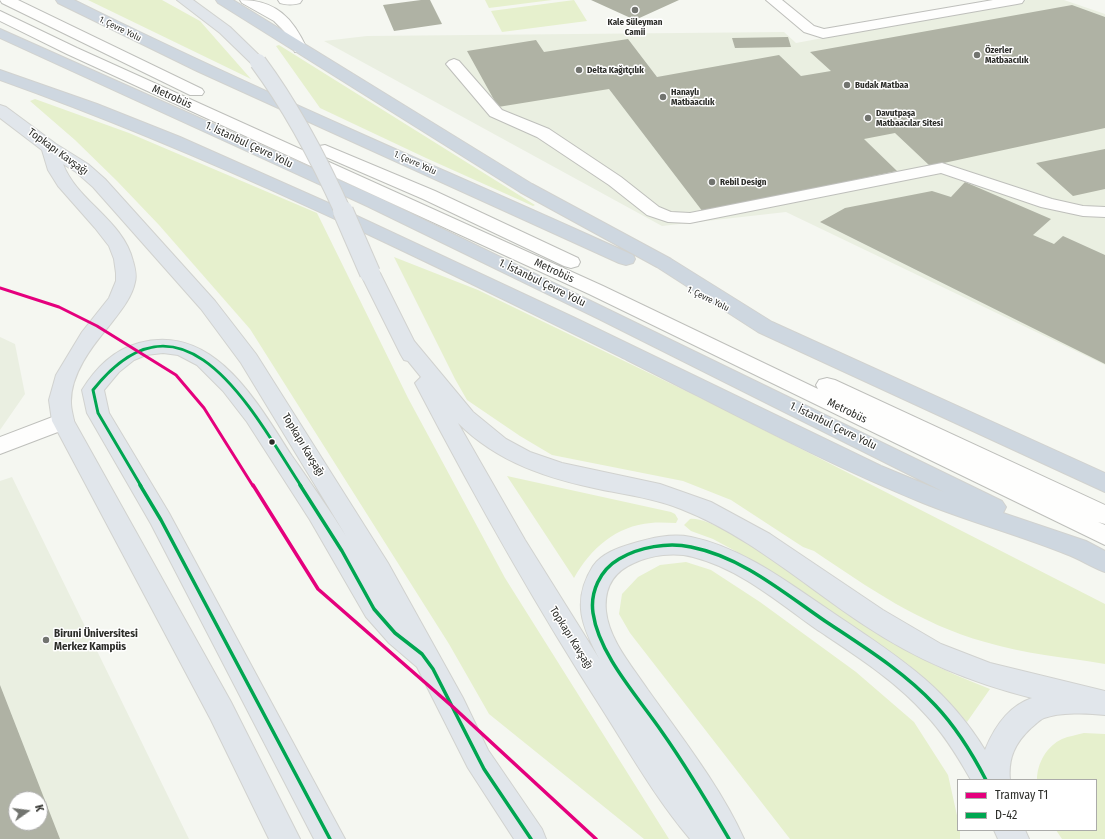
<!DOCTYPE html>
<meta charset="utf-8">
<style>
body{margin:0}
#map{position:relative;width:1105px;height:839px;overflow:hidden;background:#f5f7f1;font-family:"Fira Sans Condensed",sans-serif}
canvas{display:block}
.legend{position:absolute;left:957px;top:779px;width:140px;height:52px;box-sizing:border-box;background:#fff;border:1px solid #ababa9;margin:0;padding:5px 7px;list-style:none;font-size:12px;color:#2c2d29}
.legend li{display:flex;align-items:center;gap:8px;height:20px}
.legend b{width:20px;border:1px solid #ababa9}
.north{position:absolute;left:8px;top:791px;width:40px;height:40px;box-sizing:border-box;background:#fff;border:1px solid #ababa9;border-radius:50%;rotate:76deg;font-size:11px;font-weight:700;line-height:16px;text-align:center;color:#2c2d29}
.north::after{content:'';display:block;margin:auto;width:14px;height:18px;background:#72746f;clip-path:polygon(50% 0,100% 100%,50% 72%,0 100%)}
</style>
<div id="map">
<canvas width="1105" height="839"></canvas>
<ul class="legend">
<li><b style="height:5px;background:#e5007d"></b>Tramvay T1</li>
<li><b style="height:5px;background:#00a651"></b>D-42</li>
</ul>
<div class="north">K</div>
</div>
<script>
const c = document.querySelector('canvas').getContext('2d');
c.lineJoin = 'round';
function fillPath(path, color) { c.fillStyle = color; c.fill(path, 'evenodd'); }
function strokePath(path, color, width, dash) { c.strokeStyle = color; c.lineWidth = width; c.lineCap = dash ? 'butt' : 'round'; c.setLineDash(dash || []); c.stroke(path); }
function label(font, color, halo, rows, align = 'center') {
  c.font = font + ' "Fira Sans Condensed",sans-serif'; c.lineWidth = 3; c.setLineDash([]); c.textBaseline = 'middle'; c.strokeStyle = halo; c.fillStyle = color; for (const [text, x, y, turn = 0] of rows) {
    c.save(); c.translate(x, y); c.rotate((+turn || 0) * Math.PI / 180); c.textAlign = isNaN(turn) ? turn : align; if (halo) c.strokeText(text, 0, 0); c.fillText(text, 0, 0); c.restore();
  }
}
fillPath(new Path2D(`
 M1027 0H1064L1105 14V365L786 212 662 226 324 41 367 36 784 32 796 43Z
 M0 337 15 344 25 394 0 430Z
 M12 477 189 839H0V481ZM16 799H40V823H16Z`), '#eaefe1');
fillPath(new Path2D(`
 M88 0H162L200 21 251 79Z
 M485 0H552L489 8Z
 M574 0 587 21 502 32 491 11Z
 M279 45 535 205 533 206 426 158 320 108 276 46Z
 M35 99 129 133 317 213 408 398 505 578 669 839H644L489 714 449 644 250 329 159 225 117 181 75 140 30 101Z
 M394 257 478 290 721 408 1105 604V664C1065 657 1024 654 985 642 920 624 869 588 814 551L803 547 731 500 683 481 552 455 520 436 467 400 455 379Z
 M507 476 671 512 675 514 678 519 676 523C668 523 660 522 651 523 616 526 591 548 574 578Z
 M690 519C721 515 835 603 866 624 884 636 902 648 921 658 943 670 967 680 990 689L967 722 940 693 909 665 798 590 739 553 713 539 691 531 684 525Z
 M686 562 711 570 760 602 856 672 914 722 948 775 958 820V830H960V839H790L630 633 619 614 622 594 638 577 660 565Z
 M1084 733 1105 734V839H1062L1056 830H1096V780H1037C1037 763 1047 746 1062 739 1069 736 1077 735 1084 733Z`), '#e6f0cd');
fillPath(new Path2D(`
 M421 0H430L442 24 394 31 383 5Z
 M591 0H679L635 20Z
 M1072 5 1105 17V128L930 166 895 133 864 139 897 171 703 212 609 89 498 107 467 51 536 40 544 52 628 39 657 77 779 55 801 76 831 71 810 52Z
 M788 37 791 47 735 48 732 38Z
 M1105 149V189L1073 196 1036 163Z
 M965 182 1051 219 1033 235 1054 244 1063 236 1105 255V364L820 222 845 208 932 191 951 197Z
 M0 685 60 839H0ZM16 799H40V823H16Z`), '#afb2a4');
const minor = new Path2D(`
 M0 0H18L202 89 204 92 202 95H190L2 3Z
 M240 0C276 0 293 18 307 49L305 52H295L284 31 274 21 242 3Z
 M278 0H302L300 3C293 5 287 5 280 3Z
 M766 0H782L814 26 824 29 993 0H1024L1022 3 1017 4 823 38 804 32Z
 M0 11 77 48 603 286 818 389 816 385 819 380 827 378 835 380 1105 505V524L1098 522 1105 525V545L589 294 67 54 0 21Z
 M454 59 459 61 502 110 549 129 621 177 659 207 671 212 690 213 942 163 1052 199 1083 206 1105 207V217L1083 216 1041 207 941 173 690 223 668 222 647 215 609 185 537 137 490 116 446 64 449 61Z
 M325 145 435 191 578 258 580 262 578 266 571 268 564 266 423 199 319 154 317 150 319 146Z
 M63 413 71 415 74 421 71 427 0 454V437Z`);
const major = new Path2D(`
 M177 0H193L230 27 263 59 266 62 263 65H253L220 33Z
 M0 105 6 107 56 144 88 164 105 179 215 301 256 354 388 563 463 698 488 750 542 829 546 839H514L468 768 417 667 389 643 366 617 310 520 247 422 223 391 197 365 178 355 163 353 146 355 134 360 119 372 104 390 109 413 169 513 345 839H314L151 524 87 413 82 390C96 368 113 350 139 343 214 322 258 404 292 456 310 482 329 509 346 536L241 363 201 309 93 187 76 172 63 164C77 201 123 220 133 261 135 268 137 275 135 282 132 298 119 313 109 326 92 346 70 375 71 403 71 409 73 415 74 421L231 702 300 839H269L211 720 52 421 49 400 56 375 82 332 109 298 116 281V273L114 259 109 246 95 228 58 186 48 170 42 150 0 118Z
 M370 267 377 269 380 273 414 341 473 412 506 439 530 452 562 463 660 484 711 502 770 534 883 610 941 644 990 663 1105 691V715C1089 713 1060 712 1044 718 1039 720 1035 725 1031 728 1015 743 1008 758 1010 780H971C958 757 944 734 926 715 895 680 855 655 816 629 778 602 740 569 693 557 674 552 652 555 634 563 613 572 604 588 606 611 609 640 632 666 648 690 680 735 722 789 744 839H690C656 799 630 753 602 709 534 603 473 494 415 383L421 377 408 361 404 360 401 355 360 273 363 269ZM458 423C498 463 549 479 603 490 629 495 656 499 681 509 748 535 805 586 864 625 918 661 970 682 1032 698 1008 706 994 728 985 750 944 683 892 653 829 610 786 581 743 548 691 537 671 533 651 538 631 544 618 548 602 553 593 566 571 601 582 627 600 660L525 540Z
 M994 830H1025L1029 839H998Z`);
const highway = new Path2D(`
 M56 0H74C257 91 446 170 633 255L635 259 633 263 626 265 619 263 197 71 58 3Z
 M216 0H233L532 184 671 259 772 322 1105 473V492L758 332 657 267 520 192 218 3Z
 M0 29 379 198 1002 501 1006 507 1003 513 1086 541 1105 551V572C1091 567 1080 559 1066 554 1019 535 970 522 923 503 822 462 725 409 627 360 422 259 216 157 0 80V70L97 104 180 137 342 209 575 318 881 466 944 492 599 319 367 206 0 38Z`);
strokePath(minor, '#bebfbb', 2);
strokePath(major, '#d1d2cf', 2);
strokePath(highway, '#d1d2cf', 2);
fillPath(minor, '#fefefd');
fillPath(major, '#e1e6eb');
fillPath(highway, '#ced7e0');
const majorBridgeFar1 = new Path2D(`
 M258 62C293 109 319 159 343 212`);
const majorBridge = new Path2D(`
 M343 211 370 273`);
strokePath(majorBridgeFar1, '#d1d2cf', 18, []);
strokePath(majorBridge, '#d1d2cf', 22, []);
strokePath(majorBridgeFar1, '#e1e6eb', 16);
strokePath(majorBridge, '#e1e6eb', 20);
strokePath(new Path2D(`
 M141 486 98 413 93 390C184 275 254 414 301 486`), '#00a651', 3);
strokePath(new Path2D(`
 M140 485 161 520 330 839
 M300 485 342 551 374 609 395 633 422 654 433 669 484 769 531 839
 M729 839C708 803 686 766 662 732 638 697 599 655 593 613 590 592 600 570 619 559 639 547 668 542 691 547 742 557 784 593 825 621 864 647 903 671 935 705 956 727 972 753 986 780`), '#00a651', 3.5);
strokePath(new Path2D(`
 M0 288 59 307 97 326 176 375 204 408 253 486`), '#e5007d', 3);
strokePath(new Path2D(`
 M253 485 318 589 453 707 596 839`), '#e5007d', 3.5);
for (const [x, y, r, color] of [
 [635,10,4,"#72746f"],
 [977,55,4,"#72746f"],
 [579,70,4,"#72746f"],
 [847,85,4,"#72746f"],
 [663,97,4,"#72746f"],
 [868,118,4,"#72746f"],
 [712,182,4,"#72746f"],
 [272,442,3.5,"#2c2d29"],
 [46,640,4,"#72746f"]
]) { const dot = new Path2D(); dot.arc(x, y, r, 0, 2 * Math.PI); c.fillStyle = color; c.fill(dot); strokePath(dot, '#fff', 1.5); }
label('bold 9px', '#2c2d29', '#fff', [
 ["Kale Süleyman",635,22,"center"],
 ["Camii",635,32,"center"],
 ["Özerler",985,50],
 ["Matbaacılık",985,60],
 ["Delta Kağıtçılık",587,70],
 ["Budak Matbaa",855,85],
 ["Hanaylı",671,92],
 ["Matbaacılık",671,102],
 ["Davutpaşa",876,113],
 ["Matbaacılar Sitesi",876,123],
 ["Rebil Design",720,182]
], 'left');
label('9px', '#2c2d29', '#fff', [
 ["1. Çevre Yolu",120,29,26],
 ["1. Çevre Yolu",415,163,24],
 ["1. Çevre Yolu",708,299,26]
]);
label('11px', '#2c2d29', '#fff', [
 ["Metrobüs",172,97,24],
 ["1. İstanbul Çevre Yolu",249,145,25],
 ["Topkapı Kavşağı",58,152,36],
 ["Metrobüs",554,271,25],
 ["1. İstanbul Çevre Yolu",542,283,26],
 ["Metrobüs",847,411,26],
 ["1. İstanbul Çevre Yolu",833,426,26],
 ["Topkapı Kavşağı",303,445,59],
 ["Topkapı Kavşağı",571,638,58]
]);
label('bold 11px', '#2c2d29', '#fff', [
 ["Biruni Üniversitesi",54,634],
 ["Merkez Kampüs",54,647]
], 'left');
</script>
